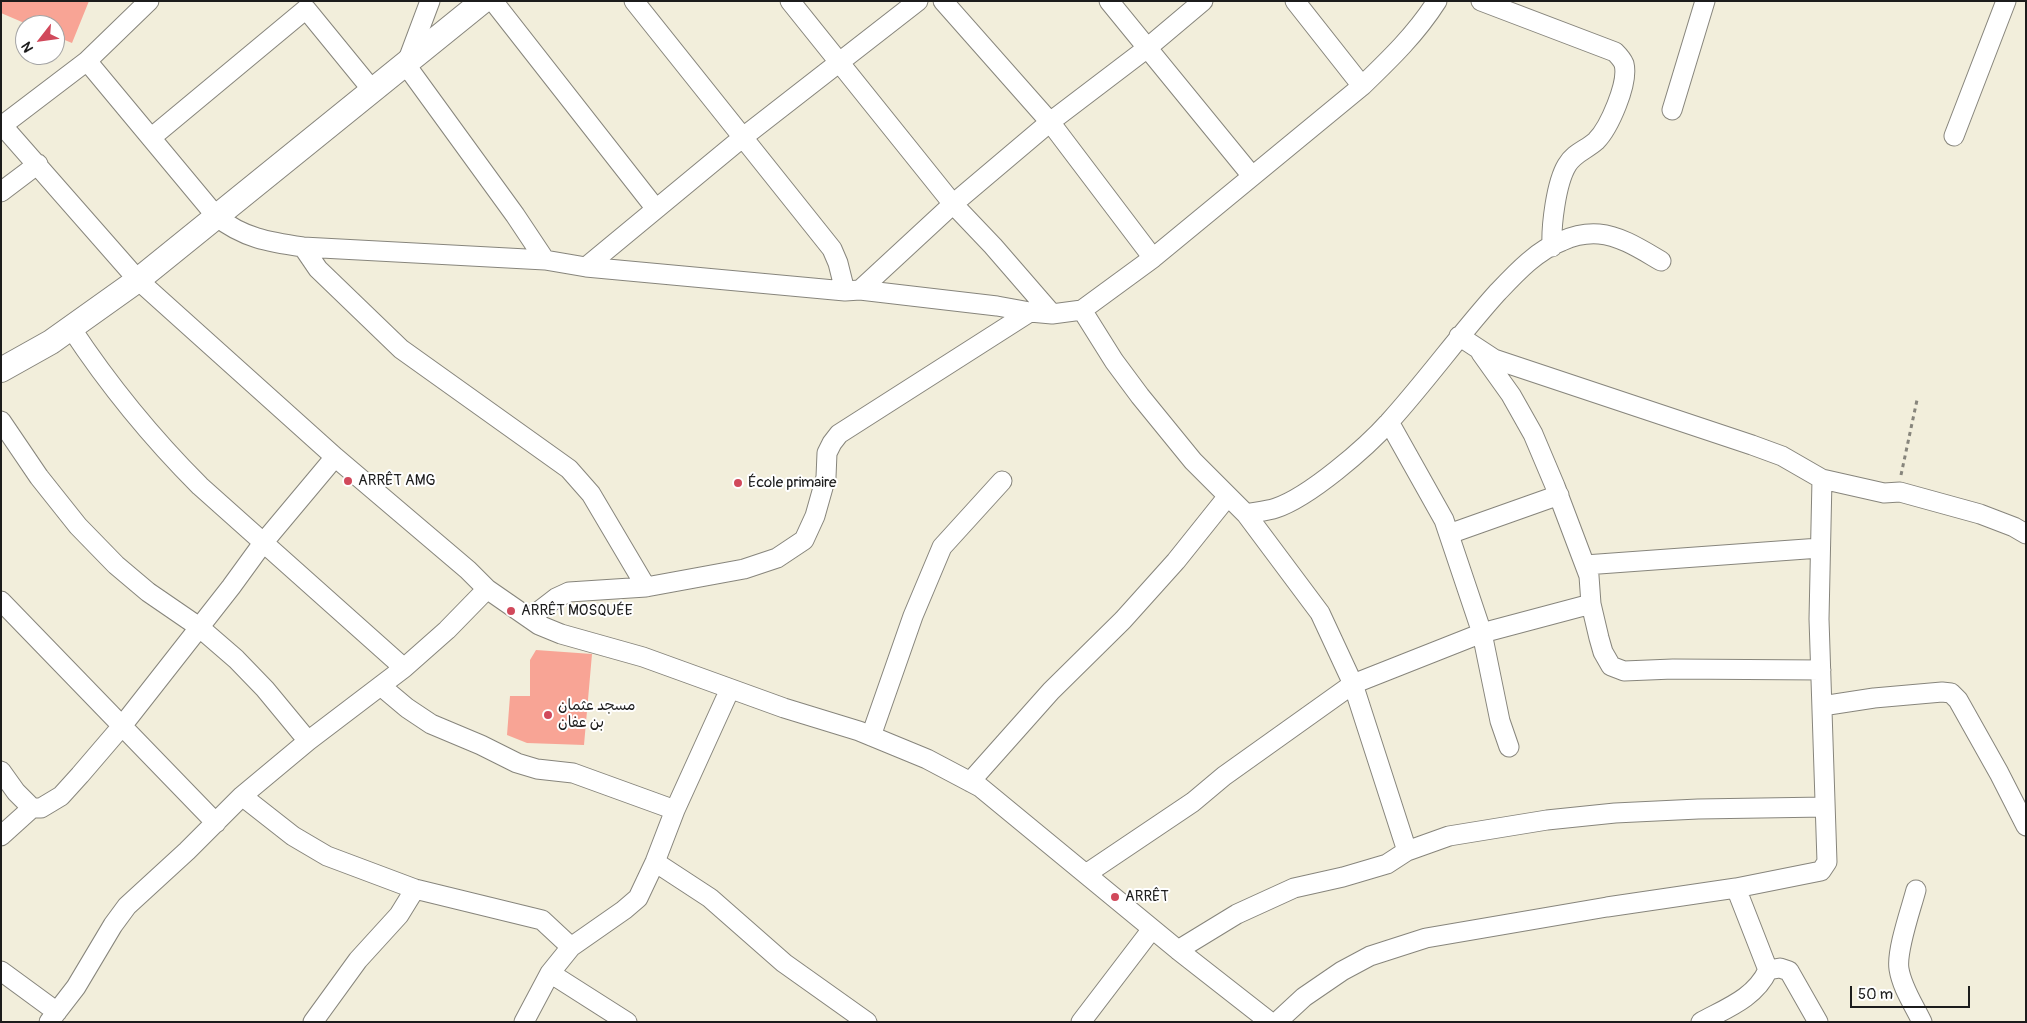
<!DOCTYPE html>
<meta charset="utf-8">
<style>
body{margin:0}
#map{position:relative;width:2027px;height:1023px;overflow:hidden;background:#f2eedb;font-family:Pangolin,sans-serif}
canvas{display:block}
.frame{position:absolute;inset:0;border:2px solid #1c1c1c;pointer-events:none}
.north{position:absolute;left:15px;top:15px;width:50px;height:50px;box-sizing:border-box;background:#fff;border:1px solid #a4a4a4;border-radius:50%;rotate:240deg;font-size:14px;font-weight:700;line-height:20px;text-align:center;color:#1c1c1c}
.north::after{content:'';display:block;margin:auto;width:18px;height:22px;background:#d1495b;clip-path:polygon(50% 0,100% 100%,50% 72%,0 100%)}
.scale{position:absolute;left:1850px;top:986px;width:120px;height:22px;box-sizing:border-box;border:2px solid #1c1c1c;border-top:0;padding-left:6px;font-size:15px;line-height:18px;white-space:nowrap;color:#1c1c1c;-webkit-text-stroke:4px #fff;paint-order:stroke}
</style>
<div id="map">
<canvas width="2027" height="1023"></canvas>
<div class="frame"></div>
<div class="north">N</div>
<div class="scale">50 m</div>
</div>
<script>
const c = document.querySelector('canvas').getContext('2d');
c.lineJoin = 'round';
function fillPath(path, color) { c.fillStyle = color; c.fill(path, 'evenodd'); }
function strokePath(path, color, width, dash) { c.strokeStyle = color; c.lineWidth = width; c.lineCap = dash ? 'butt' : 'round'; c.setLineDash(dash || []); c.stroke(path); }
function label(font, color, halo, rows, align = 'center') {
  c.font = font + ' Pangolin,"Playpen Sans Arabic",sans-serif'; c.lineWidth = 4; c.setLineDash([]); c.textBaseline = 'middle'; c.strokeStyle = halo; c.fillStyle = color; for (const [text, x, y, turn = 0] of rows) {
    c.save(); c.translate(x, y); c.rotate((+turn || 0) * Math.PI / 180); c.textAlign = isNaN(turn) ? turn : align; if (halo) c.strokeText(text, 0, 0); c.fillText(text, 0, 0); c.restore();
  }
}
fillPath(new Path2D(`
 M1 1H89L72 43 55 36V25H29L1 13Z
 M536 650 592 654 584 745 527 743 507 735 510 696H530V660Z`), '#f8a495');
const minor = new Path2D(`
 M430 1 406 65 515 215 545 260
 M493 1 656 209
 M634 1 832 249 838 263 845 291
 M790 1 953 204 993 246 1052 314
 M943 1 1050 122 1153 258
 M1109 1 1252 176
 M1295 1 1362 86
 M1481 1 1615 52C1619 56 1622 59 1624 64 1629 83 1609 128 1596 141 1586 150 1574 153 1567 165 1556 183 1551 226 1552 247
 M87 61 216 216C243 238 269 242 303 247L545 260 586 267 845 291 860 290 997 306 1030 312 1052 314 1082 310 1153 258 1362 86C1390 59 1416 34 1437 1
 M1672 110 1705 1
 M1 124 138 280 335 457 468 570 487 589 539 625 561 634 643 657 784 708 859 731 927 759 980 787 1178 950 1270 1022
 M3 125 87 61 149 1
 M1954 136 2006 1
 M152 137 306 9 373 91
 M1 192 38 164
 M303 247 318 269 401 349 569 469 591 494 646 587
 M586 267 742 138 918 1
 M860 290 953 204 1050 122 1146 49 1203 1
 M1082 310 1114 361 1140 396 1193 461 1246 514 1320 613 1353 684 1407 851
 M71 328C108 384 152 438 200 486L404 668
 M1459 336 1494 359 1752 445 1782 456 1822 479 1884 493 1900 492 1980 514 2014 527 2026 534
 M1481 353 1511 395 1533 434 1555 486 1589 576 1591 604 1599 638 1603 652 1611 666 1624 671 1673 669 1821 670
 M1 421 39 477 78 526 116 565 148 592 199 627 236 659 265 689 308 741
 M1389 422 1444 520 1482 633 1500 721 1509 747
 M1246 514C1256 512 1267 511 1276 508 1309 497 1366 448 1390 421 1427 380 1460 334 1497 293 1515 274 1537 250 1562 241 1573 236 1587 233 1599 234 1621 236 1642 250 1661 261
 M1449 534 1559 495
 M1585 565 1820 548
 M1 601 216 823
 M530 618 556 598 569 592 646 587 744 569 777 558 804 540 815 516 826 477 827 453 832 443 839 434 1030 312
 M382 687 407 708 431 724 481 745 517 763 537 769 573 773 675 810
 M1822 706 1874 698 1942 692 1951 693 1958 700 1999 773 2026 826
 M871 736 913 616 942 547 1002 481
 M1 771 16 792 32 808H41L61 796 80 775 122 726 231 587 263 543 335 457
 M970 782 1051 691 1123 620 1176 561 1228 496
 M242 796 293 836 327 856 415 889 542 920 571 947
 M1 836 32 808
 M655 862 710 898 784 963 867 1022
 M1086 874 1193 802 1224 776 1353 684 1482 633 1591 604
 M1916 890C1911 909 1896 951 1899 969 1902 988 1914 1005 1922 1022
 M1178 950 1237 914 1294 888 1343 877 1387 864 1407 851 1449 836 1547 820 1615 813 1698 809 1825 807
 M1768 970 1780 968 1789 971 1818 1022
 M1 971 57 1012
 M550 973 627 1022
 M49 1022 76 987 113 925 127 906 187 851 242 796 308 741 404 668 447 630 487 589
 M313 1022 358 960 399 915 415 889
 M524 1022 550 973 571 947 624 910 638 898 655 862 675 810 730 689
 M1081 1022 1152 929
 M1277 1022 1304 997 1342 971 1370 956 1426 938 1607 907 1736 888 1821 871 1827 862 1819 619 1822 479
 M1701 1022C1727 1008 1755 998 1768 970L1736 888`);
const major = new Path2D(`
 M1 370 51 342 138 280 483 1`);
strokePath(minor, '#87857c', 21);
strokePath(major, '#87857c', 26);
strokePath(new Path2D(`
 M1901 475 1917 400`), '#87857c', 3, [4, 4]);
strokePath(minor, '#fff', 19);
strokePath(major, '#fff', 24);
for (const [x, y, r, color] of [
 [348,481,5,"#d1495b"],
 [738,483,5,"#d1495b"],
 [511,611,5,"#d1495b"],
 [548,715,5,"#d1495b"],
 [1115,897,5,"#d1495b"]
]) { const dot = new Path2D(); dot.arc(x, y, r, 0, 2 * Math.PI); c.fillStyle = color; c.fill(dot); strokePath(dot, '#fff', 2); }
label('15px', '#1c1c1c', '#fff', [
 ["ARRÊT AMG",358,481],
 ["École primaire",748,483],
 ["ARRÊT MOSQUÉE",521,611],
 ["مسجد عثمان",558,706],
 ["بن عفان",558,723],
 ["ARRÊT",1125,897]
], 'left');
</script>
